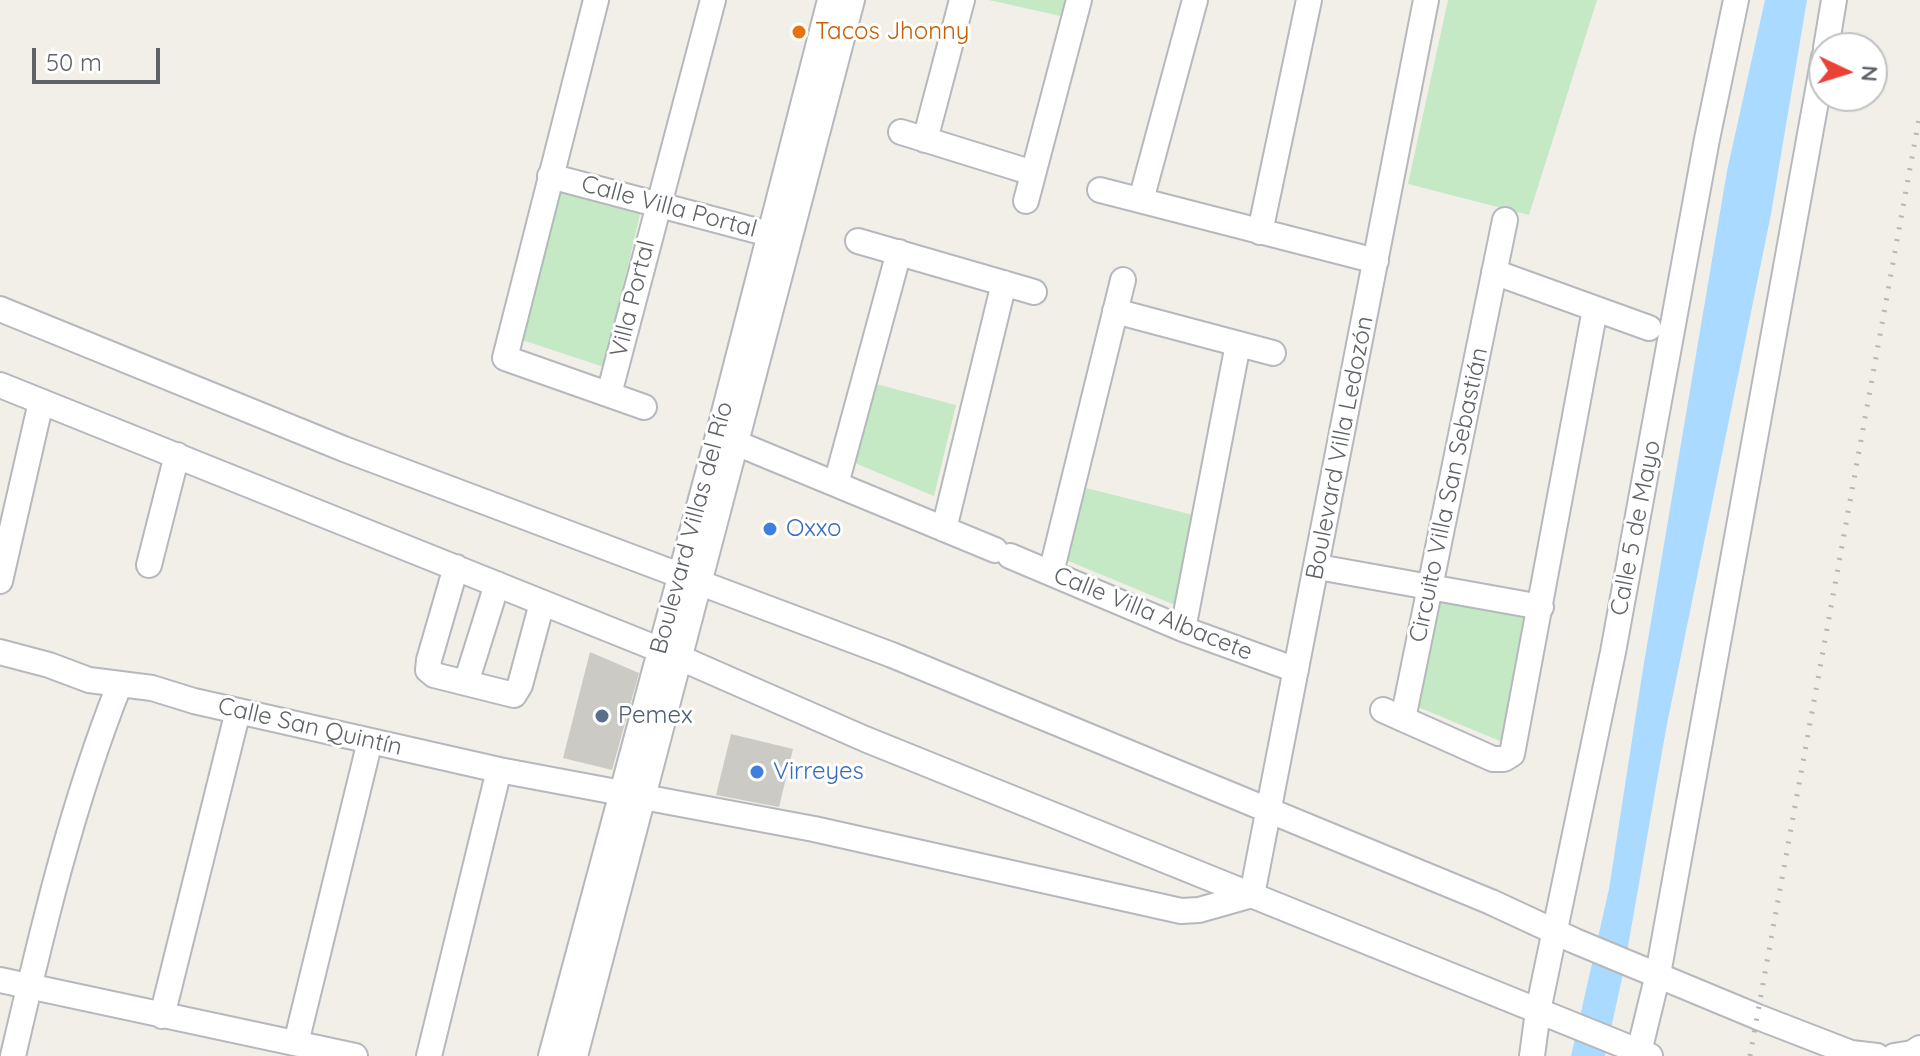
<!DOCTYPE html>
<meta charset="utf-8">
<style>
body{margin:0}
#map{position:relative;width:1920px;height:1056px;overflow:hidden;background:#f1efe8;font-family:Quicksand,sans-serif}
canvas{display:block}
.north{position:absolute;left:1808px;top:32px;width:80px;height:80px;box-sizing:border-box;background:#fff;border:2px solid #bfc1c3;border-radius:50%;rotate:94deg;font-size:22px;font-weight:700;line-height:32px;text-align:center;color:#5f6368}
.north::after{content:'';display:block;margin:auto;width:28px;height:36px;background:#ea4335;clip-path:polygon(50% 0,100% 100%,50% 72%,0 100%)}
.scale{position:absolute;left:32px;top:48px;width:128px;height:36px;box-sizing:border-box;border:4px solid #5f6368;border-top:0;padding-left:10px;font-size:24px;line-height:28px;white-space:nowrap;color:#5f6368;-webkit-text-stroke:6px #fff;paint-order:stroke}
</style>
<div id="map">
<canvas width="1920" height="1056"></canvas>
<div class="north">N</div>
<div class="scale">50 m</div>
</div>
<script>
const c = document.querySelector('canvas').getContext('2d');
c.lineJoin = 'round';
function fillPath(path, color) { c.fillStyle = color; c.fill(path, 'evenodd'); }
function strokePath(path, color, width, dash) { c.strokeStyle = color; c.lineWidth = width; c.lineCap = dash ? 'butt' : 'round'; c.setLineDash(dash || []); c.stroke(path); }
function label(font, color, halo, rows, align = 'center') {
  c.font = font + ' Quicksand,sans-serif'; c.lineWidth = 6; c.setLineDash([]); c.textBaseline = 'middle'; c.strokeStyle = halo; c.fillStyle = color; for (const [text, x, y, turn = 0] of rows) {
    c.save(); c.translate(x, y); c.rotate((+turn || 0) * Math.PI / 180); c.textAlign = isNaN(turn) ? turn : align; if (halo) c.strokeText(text, 0, 0); c.fillText(text, 0, 0); c.restore();
  }
}
fillPath(new Path2D(`
 M989 0H1069L1065 17Z
 M1448 0H1597L1529 215 1408 184Z
 M562 186 642 206 604 367 522 340Z
 M872 383 956 405 934 496 850 461Z
 M1086 488 1193 515 1175 605 1066 560Z
 M1441 595 1532 611 1507 744 1418 707Z`), '#c5e8c5');
fillPath(new Path2D(`
 M1765 0H1807L1771 214 1666 729 1624 969 1605 1056H1571L1609 889 1642 675 1727 171Z`), '#aadaff');
fillPath(new Path2D(`
 M590 652 639 673 612 770 563 758Z
 M731 734 793 749 779 807 716 795Z`), '#cccac5');
const minor = new Path2D(`
 M596 0 505 358 644 407
 M1826 48 1834 0
 M901 132 1033 173
 M925 140 962 0
 M550 176 784 238
 M1100 190 1376 261
 M1141 200 1195 0
 M1026 201 1079 0
 M1260 232 1309 0
 M858 241 1034 292
 M1494 272 1649 328
 M0 309 344 449 892 655 1491 902 1575 941 1758 1017 1851 1053 1877 1056
 M1115 311 1273 353
 M0 385 678 657 865 739 1650 1056
 M609 394 713 0
 M724 438 995 550
 M836 484 899 252
 M944 529 1004 283
 M1010 556 1183 629 1296 670
 M149 565 177 455
 M456 567 429 660 428 670 434 675 514 695 520 685 542 603
 M1318 567 1541 607
 M1051 573 1123 280
 M0 581 41 402
 M1183 629 1238 344
 M0 652 49 665 89 680 152 688 194 701 499 770 814 829 1181 911 1199 910 1252 895 1426 0
 M466 683 497 584
 M1383 710 1493 759H1504L1512 754 1595 309
 M1403 719 1505 220
 M0 980 355 1056
 M162 1016 238 711
 M296 1043 370 741
 M13 1056C42 931 72 804 119 686
 M429 1056 499 770
 M551 1056 718 436 830 0
 M575 1056 852 0
 M1532 1056 1538 1011 1613 652 1707 139 1736 0
 M1638 1056 1658 974 1824 57
 M1894 1056 1912 1053 1920 1048`);
strokePath(minor, '#b5b8bc', 28);
strokePath(minor, '#fff', 24);
strokePath(new Path2D(`
 M1750 1056 1920 113`), '#b6b7b8', 5, [2, 10]);
for (const [x, y, r, color] of [
 [799,32,8,"#e8710a"],
 [770,529,8,"#3f7fe0"],
 [602,716,8,"#5c6f8a"],
 [757,772,8,"#3f7fe0"]
]) { const dot = new Path2D(); dot.arc(x, y, r, 0, 2 * Math.PI); c.fillStyle = color; c.fill(dot); strokePath(dot, '#fff', 3); }
label('24px', '#c56008', '#fff', [
 ["Tacos Jhonny",815,32]
], 'left');
label('24px', '#5f6368', '#fff', [
 ["Calle Villa Portal",669,207,15],
 ["Villa Portal",633,299,-76],
 ["Boulevard Villa Ledozón",1340,448,-79],
 ["Circuito Villa San Sebastián",1449,495,-78],
 ["Boulevard Villas del Río",692,528,-75],
 ["Calle 5 de Mayo",1636,528,-79],
 ["Calle Villa Albacete",1153,614,22],
 ["Calle San Quintín",310,727,13]
]);
label('24px', '#366cbe', '#fff', [
 ["Oxxo",786,529],
 ["Virreyes",773,772]
], 'left');
label('24px', '#4e5e75', '#fff', [
 ["Pemex",618,716]
], 'left');
</script>
